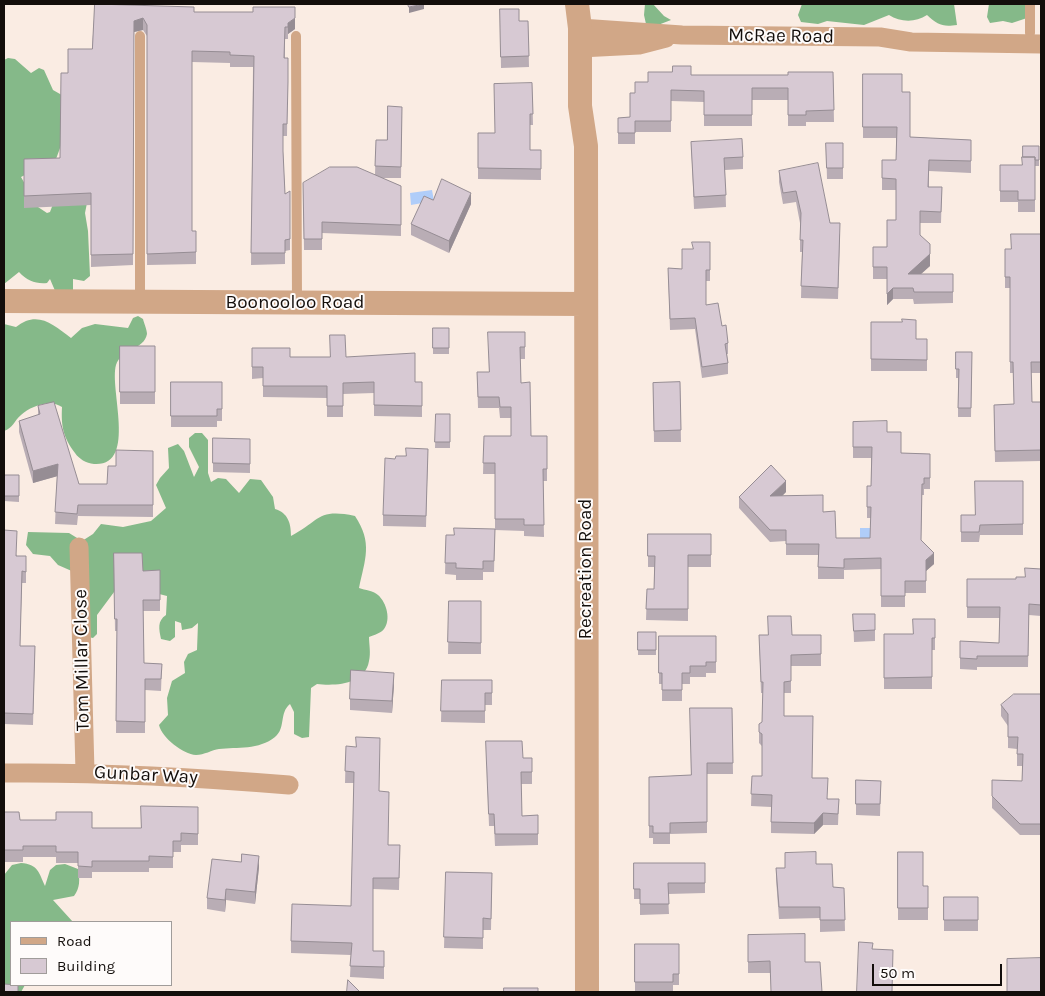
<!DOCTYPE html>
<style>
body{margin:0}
#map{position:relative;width:1045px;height:996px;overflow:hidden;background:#faece3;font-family:Karla,sans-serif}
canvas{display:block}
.frame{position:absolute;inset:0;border:5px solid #130e0b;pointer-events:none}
.legend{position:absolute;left:10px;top:921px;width:162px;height:65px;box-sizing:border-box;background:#fefbfa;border:1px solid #a09c9a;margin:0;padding:6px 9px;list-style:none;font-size:15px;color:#130e0b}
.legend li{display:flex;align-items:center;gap:10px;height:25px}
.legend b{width:25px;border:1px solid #a09c9a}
.scale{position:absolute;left:872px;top:964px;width:130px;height:22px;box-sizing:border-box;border:2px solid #130e0b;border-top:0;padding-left:6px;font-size:15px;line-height:18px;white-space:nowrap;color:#130e0b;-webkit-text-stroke:4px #fefbfa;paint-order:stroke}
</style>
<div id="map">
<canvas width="1045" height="996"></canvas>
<div class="frame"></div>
<ul class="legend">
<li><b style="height:6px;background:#d1a787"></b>Road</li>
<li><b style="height:14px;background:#d7c9d3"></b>Building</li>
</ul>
<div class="scale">50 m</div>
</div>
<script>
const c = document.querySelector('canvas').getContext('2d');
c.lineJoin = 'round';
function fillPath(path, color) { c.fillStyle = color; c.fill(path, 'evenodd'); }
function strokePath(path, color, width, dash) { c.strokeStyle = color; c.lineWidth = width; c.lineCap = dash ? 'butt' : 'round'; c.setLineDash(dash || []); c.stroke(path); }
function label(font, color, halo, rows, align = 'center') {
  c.font = font + ' Karla,sans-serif'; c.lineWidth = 4; c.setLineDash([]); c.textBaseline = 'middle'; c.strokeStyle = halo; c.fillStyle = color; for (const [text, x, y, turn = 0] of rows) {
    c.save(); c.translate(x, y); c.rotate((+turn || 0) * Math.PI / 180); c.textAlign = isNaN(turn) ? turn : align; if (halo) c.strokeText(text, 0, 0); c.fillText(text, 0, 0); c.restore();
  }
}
fillPath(new Path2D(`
 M645 4H653L664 16 671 20 658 25 646 24 644 15Z
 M802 4H954L957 25C942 27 938 25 927 15 915 23 900 22 889 15L864 25 827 21 818 24 801 22 798 15Z
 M989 4H1027V18L1012 23 1003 21 990 23 987 17Z
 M8 58 15 59 31 73 39 68 44 70 53 90 67 98 63 140 56 159 21 177 38 207 47 213 50 212 53 204 88 198 85 213 88 231 90 276 84 281 73 279V290L56 293 50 279 47 283C36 284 27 281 19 272L4 284V60Z
 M138 316 143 319C144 323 147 330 147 334 144 350 121 349 116 365 109 389 138 467 94 464 86 463 79 459 75 453 63 437 61 426 62 407 50 399 31 406 21 415 14 421 13 428 4 431V324L16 327C37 310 53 324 71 338L82 328 95 324 128 328 133 318Z
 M195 433H202L208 440V473L211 482 218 478 226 479 239 493 250 479 261 480 273 497 275 509C288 513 291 523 291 536 320 521 317 508 355 516 373 543 365 559 359 588 365 590 374 591 378 595 387 603 391 620 384 629 381 633 374 635 369 637 369 644 371 653 369 661 365 685 335 686 317 684L311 688 309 737 302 738 294 734V712L290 704C279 713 286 728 275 737 259 750 237 747 219 749 212 750 204 755 196 755 183 754 162 738 159 725L168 715 167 698 172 681 185 673 184 662 188 654 197 650 198 623 192 628 182 630 181 623 175 621V637L170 641 161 639C159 629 157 621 166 615L167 596 120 584 97 615V634L93 638 88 637 74 572 58 565 50 556 33 554 26 545 28 532 69 533 82 541 93 534 101 524 123 527 151 521 166 508 156 485 160 478 169 468 168 448 178 444 184 451 194 477 199 467 189 447V438Z
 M21 863C38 864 39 873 45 886L50 870 56 865 65 864 78 869C80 880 80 888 74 896L53 900 73 922H11V985H25L21 992H4V875L12 865Z`), '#85b989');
fillPath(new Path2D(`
 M432 190 434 201 411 205 410 193Z
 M860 528H870V533H887V541H860Z`), '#b0cdf9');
strokePath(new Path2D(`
 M1030 33V4
 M140 36V302
 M296 36 297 303`), '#d1a787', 10);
strokePath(new Path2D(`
 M580 28 682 35 880 37 911 42 1041 44
 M580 48 639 45 666 38
 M79 547 85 772
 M4 773C99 772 194 777 289 785`), '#d1a787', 19);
strokePath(new Path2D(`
 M577 4 580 28V106L586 146 587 992
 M4 301 586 304`), '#d1a787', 24);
fillPath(new Path2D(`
 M48 4H89V5H48Z
 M95 4 194 12H253L295 29 288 34V39H285V58H288L287 136H283V151L285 194 290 191V250L285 251V264L251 265 253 67H230V63L192 62V231H196V264L147 265V36L143 30 134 32 133 265 91 267V205L24 208V159L60 158 68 73 92 49Z
 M500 9 519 21H528L529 67 501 68Z
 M833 72 834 122H806V126H788V100H752V126H704V102L671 101V132H635V144H618V118L630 117 635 93 648 82 691 75H788Z
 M863 74 902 92 910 137 971 140V173L929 171V187H942L941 223H920V235L930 266 920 274H953V303L914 304 913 299H893L887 305V279H873V247H887L896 220V190H882V178L896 160V138H863Z
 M532 83 533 125H530V150H541V180L478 179V133H495Z
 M402 107 401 178H382L401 186V236L322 233V250H304L303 183 375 175 376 140H387Z
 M691 142 743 157V169L725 170 726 207 694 209Z
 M826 143H843V179H827Z
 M1039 146V166H1035V212H1018V202H1000V165H1022L1023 157Z
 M779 171 830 223 840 235 838 299 801 298 802 252H800V223L796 202 783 204 779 182Z
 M433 200 471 204 449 253 411 235V224Z
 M1041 234V373H1031L1032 402H1041V461L995 462 994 405 1014 404 1013 373H1010V288H1005V249H1011Z
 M710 242V281H706V305L722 326 728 343V354H727L728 363V374L702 378 695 329 670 330 668 268 682 269 692 249Z
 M871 322 916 339H927V371H871Z
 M433 328H449V354H433Z
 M525 332V359H520L521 383 531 436H547V481H543L544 537 524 536V531L495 530 494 572H483V580H456V575L445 574 446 535H454L495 529V474H483L484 436H511V418H500L499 408H478L477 372H489Z
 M120 346H155V404H120Z
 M252 348 290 357H346L415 382H422V417L374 416V393L343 394V417H327V398L263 397V378L252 379Z
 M956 352H972L971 417H958V378H956Z
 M171 382H222V421H217V427H171Z
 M680 382 681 442H654L653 383Z
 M38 406 79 484H107L116 466 153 451V517L78 516 77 525 55 524 57 476 33 483 19 432V421L38 415Z
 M436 414H450V448H435Z
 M853 422 887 432 901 453 930 454V489H924V495H922L921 540 934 564 926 571V593H905V607H881V569L844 570V579H818V555H786V541L770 542 739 508V497L786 492 782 496 823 512 836 538H870L871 518H867V486H871V458H853Z
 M213 438 250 464V473L213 472Z
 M428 449 426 527 383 526V515L395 459Z
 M5 475H19V502L4 501Z
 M1023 481V535H980L979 542H961V515H975Z
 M4 530 17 556H26V583H22L20 646H35L33 725 4 724Z
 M648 534H711V567H688V621L646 620 647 589H654V567H648Z
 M114 553 143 571 160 570V611H143L144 663 162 664 161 691 145 690V733H116L117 631H115Z
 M1041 569V616L1029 615 1028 667H977V670L960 669V641L999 643 1000 618H967V579H1016L1025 577Z
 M449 601H481V654H448Z
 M853 614H875V641L854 642Z
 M935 619V650H932V689H884V634H913Z
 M638 632H656V655H638Z
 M759 635H821V666H791V693H784V716L812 778 828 799H839L838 825H823L814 834 771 833V807L751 806 752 776H762V746L759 743V724L762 722 763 693H761Z
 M659 636H716V673H706V677H690V684H682V701H662V684H659Z
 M442 680H492V705H485V723L441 722Z
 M394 684 392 713 350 710V699Z
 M1041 694V835H1020L992 808V780L1022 781V766H1017V749L1008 748V726L1001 716V705Z
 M732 708 733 774H707V833L670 834V844H653V838H649V777L691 775Z
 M486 741 523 758H532V784H521L522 816 538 815V845L495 846 494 826H489Z
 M346 746 379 791 388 845H400L399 890 373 889V951H384V979L350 977 351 955 291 953V941L351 906 354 783H345Z
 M856 780 881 781 880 816 856 815Z
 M198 807V845H181V852H173V868H149V872H92V878H78V863H56V857H23V862H4V812L20 820 92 828H141Z
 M898 852 923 886H928V920H898Z
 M634 863H705V893L668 894 669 914 640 915V899H634Z
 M816 864 833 887 844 888 845 931 820 932V918L779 919 776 879V868H785Z
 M259 867 255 904 226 900 225 912 207 909V898Z
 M446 872 492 873 491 930H483V949L444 948Z
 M944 897H978V931H944Z
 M748 935 805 962 770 973H748Z
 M635 944H679V985H673V992H635Z`), '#b9adb5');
fillPath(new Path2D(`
 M424 4V9L409 13V7Z
 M143 18V30L134 32 133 265 134 21Z
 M295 18V29L288 34V23Z
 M471 193V204L449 253V241Z
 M930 244V266L908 286V274Z
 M893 288V299L887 305V294Z
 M58 464V476L33 483V471Z
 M786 481V492L770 508V496Z
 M934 553V564L926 571V560Z
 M394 673V684L392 713V701Z
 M823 813V825L814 834V823Z
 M259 856V867L255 904V892Z
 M226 889V900L225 912V900Z`), '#968d94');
const building = new Path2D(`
 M95 4 194 7V12H253V7H295V18L288 23V27H285L284 58H288V82L287 124H283V151L285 194 290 191V239L285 240V253H251L254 56 230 55V52L192 51V231H196V252L147 254V25L143 18 134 21 133 254 91 255V193L24 196V159L60 158 61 73H68V49H92Z
 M408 4H424L409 7Z
 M500 9H519V21H528L529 56 501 57Z
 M673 66H691V75H788V72H833L834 110 806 111V115H788V88H752V115H704V91L671 90V121H635V133H618V118L630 117V93H635V82H648V72H672Z
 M863 74H902V92H910V137L971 140V161L929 160 928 187H942L941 212 920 211V235L930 244V254L908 274H953V292H914L913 288H893L887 294V267H873V247H887V220H896V179L882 178V160H896L897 127H863Z
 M532 83 533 114H530V150H541V169L478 168V133H495L494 84Z
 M388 106 402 107 401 167 375 166 376 140H387Z
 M742 139 743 157 724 158 726 195 694 197 691 142Z
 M826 143H843V168H827Z
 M1023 146H1039V160H1035V157H1023Z
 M1022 157H1035V200H1018V191H1000V165H1022Z
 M818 163 830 223H840L838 288 801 286 803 240H800L801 213 796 191 783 193 779 171Z
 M330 167H357L401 186V225L322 222V239H304L303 183Z
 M442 179 471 193 449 241 411 224 424 196 433 200Z
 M1011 234H1041V362H1031L1032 402H1041V450L995 451 994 405 1014 404 1013 362H1010V277H1005V249H1011Z
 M692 242H710V270H706V305L718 303 722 326 726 325 728 343 725 344 728 363 702 367 695 318 670 319 668 268 682 269V249H693Z
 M902 319 916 320V339H927V360L871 359V322H902Z
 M433 328H449V348H433Z
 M488 332H525V347H520L521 383 530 382 531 436H547V469H543L544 525H524V519H495V463H483L484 436H511V407H500L499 397H478L477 372H489Z
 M330 335H345L346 357 415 353V382H422V406L374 405V382L343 383V406H327V386H263V367H252V348H290V357H330Z
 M120 346H155V392H120Z
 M956 352H972L971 408H958L959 369H956Z
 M171 382H222V409H217V416H171Z
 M680 382 681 430 654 431 653 383Z
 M54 402 79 484H107L108 466H116V450L153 451V505H78L77 514 55 512 58 464 33 471 19 421 40 414 38 406Z
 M436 414H450V442H435Z
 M887 421V432H901V453L930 454V478H924V484H922L921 540 934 553 926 560V581H905V596H881V558L844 559V568L818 567 819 544H786V530H770L739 497 771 465 786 481 770 496 823 495V512L835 511 836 538H870L871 507H867V486H871L872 447H853V422Z
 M213 438 250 439V464L213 463Z
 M406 448 428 449 426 516 383 515 385 458 395 459 396 456H406Z
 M5 475H19V496H4Z
 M975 481H1023V524L980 525 979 532H961V515H975Z
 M454 528 495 529 494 561H483V569L456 568V563H445L446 535H454Z
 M4 530 17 531 16 556H26V572L22 571 20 646H35L33 714 4 713Z
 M648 534H711V555H688V609H646L647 589H654L655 556H648Z
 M114 553H142L143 571 160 570V600H143L144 663 162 664 161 679H145V722L116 721 117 619H115Z
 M1025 568 1041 569V605L1029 604 1028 656H977V659L960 658V641L999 643 1000 607H967V579H1016V577H1025Z
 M449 601H481V643L448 642Z
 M853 614H875V630L854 631Z
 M768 616H791L792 635H821V654L791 655V681L784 682V716H813L812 778H828L827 799H839L838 814 823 813 814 823 771 822 772 795 751 794 752 776H762V734L759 732V724L762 722 763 682H761L759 635H768Z
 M913 619H935V638H932V677L884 678V634H913Z
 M638 632H656V650H638Z
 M659 636H716V662H706V666H690V673H682V690H662V673H659Z
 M351 670 394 673 392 701 350 699Z
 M442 680H492V693H485V711H441Z
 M1014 694H1041V824H1020L992 796V780L1022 781 1023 754H1017L1018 737H1008V714L1001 705Z
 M690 708H732L733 763H707V822L670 823V833H653V826H649V777L691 775Z
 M356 737 380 738 379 791 389 792 388 845H400L399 878H373V951H384V967L350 966 352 943 291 941 292 904 351 906 354 772 345 771 346 746 356 747Z
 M486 741H522L523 758H532V772H521L522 816 538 815V834H495L494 814H489Z
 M856 780 881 781 880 804H856Z
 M141 806 198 807V834L181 833V841H173V857L149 856V861H92V867L78 866V852H56V846H23V850H4V812H19L20 820H56V812H92V828H141Z
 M816 852V864H832L833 887 844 888 845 920H820V907H779L776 868H785V853Z
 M898 852H923V886H928V908H898Z
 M242 854 259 856 255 892 226 889 225 900 207 898 212 859 241 862Z
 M634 863H705V883H668L669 904H640V889H634Z
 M446 872 492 873 491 919 483 918V938L444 937Z
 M944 897H978V920H944Z
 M805 934V962H820L822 992H771L770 961 748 962V935Z
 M859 942 873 943 872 949 893 950 892 992H857Z
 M635 944H679V974H673V982H635Z
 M1041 958V992H1007V959Z
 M348 980 360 992H347Z
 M4 984 18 985V992H4Z
 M504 988H538V992H504Z`);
fillPath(building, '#d7c9d3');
strokePath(building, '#968d94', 1);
label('19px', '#130e0b', '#fefbfa', [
 ["McRae Road",781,36,1],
 ["Boonooloo Road",295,303],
 ["Recreation Road",586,569,-90],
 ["Tom Millar Close",82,660,-91],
 ["Gunbar Way",146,775,3]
]);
</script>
